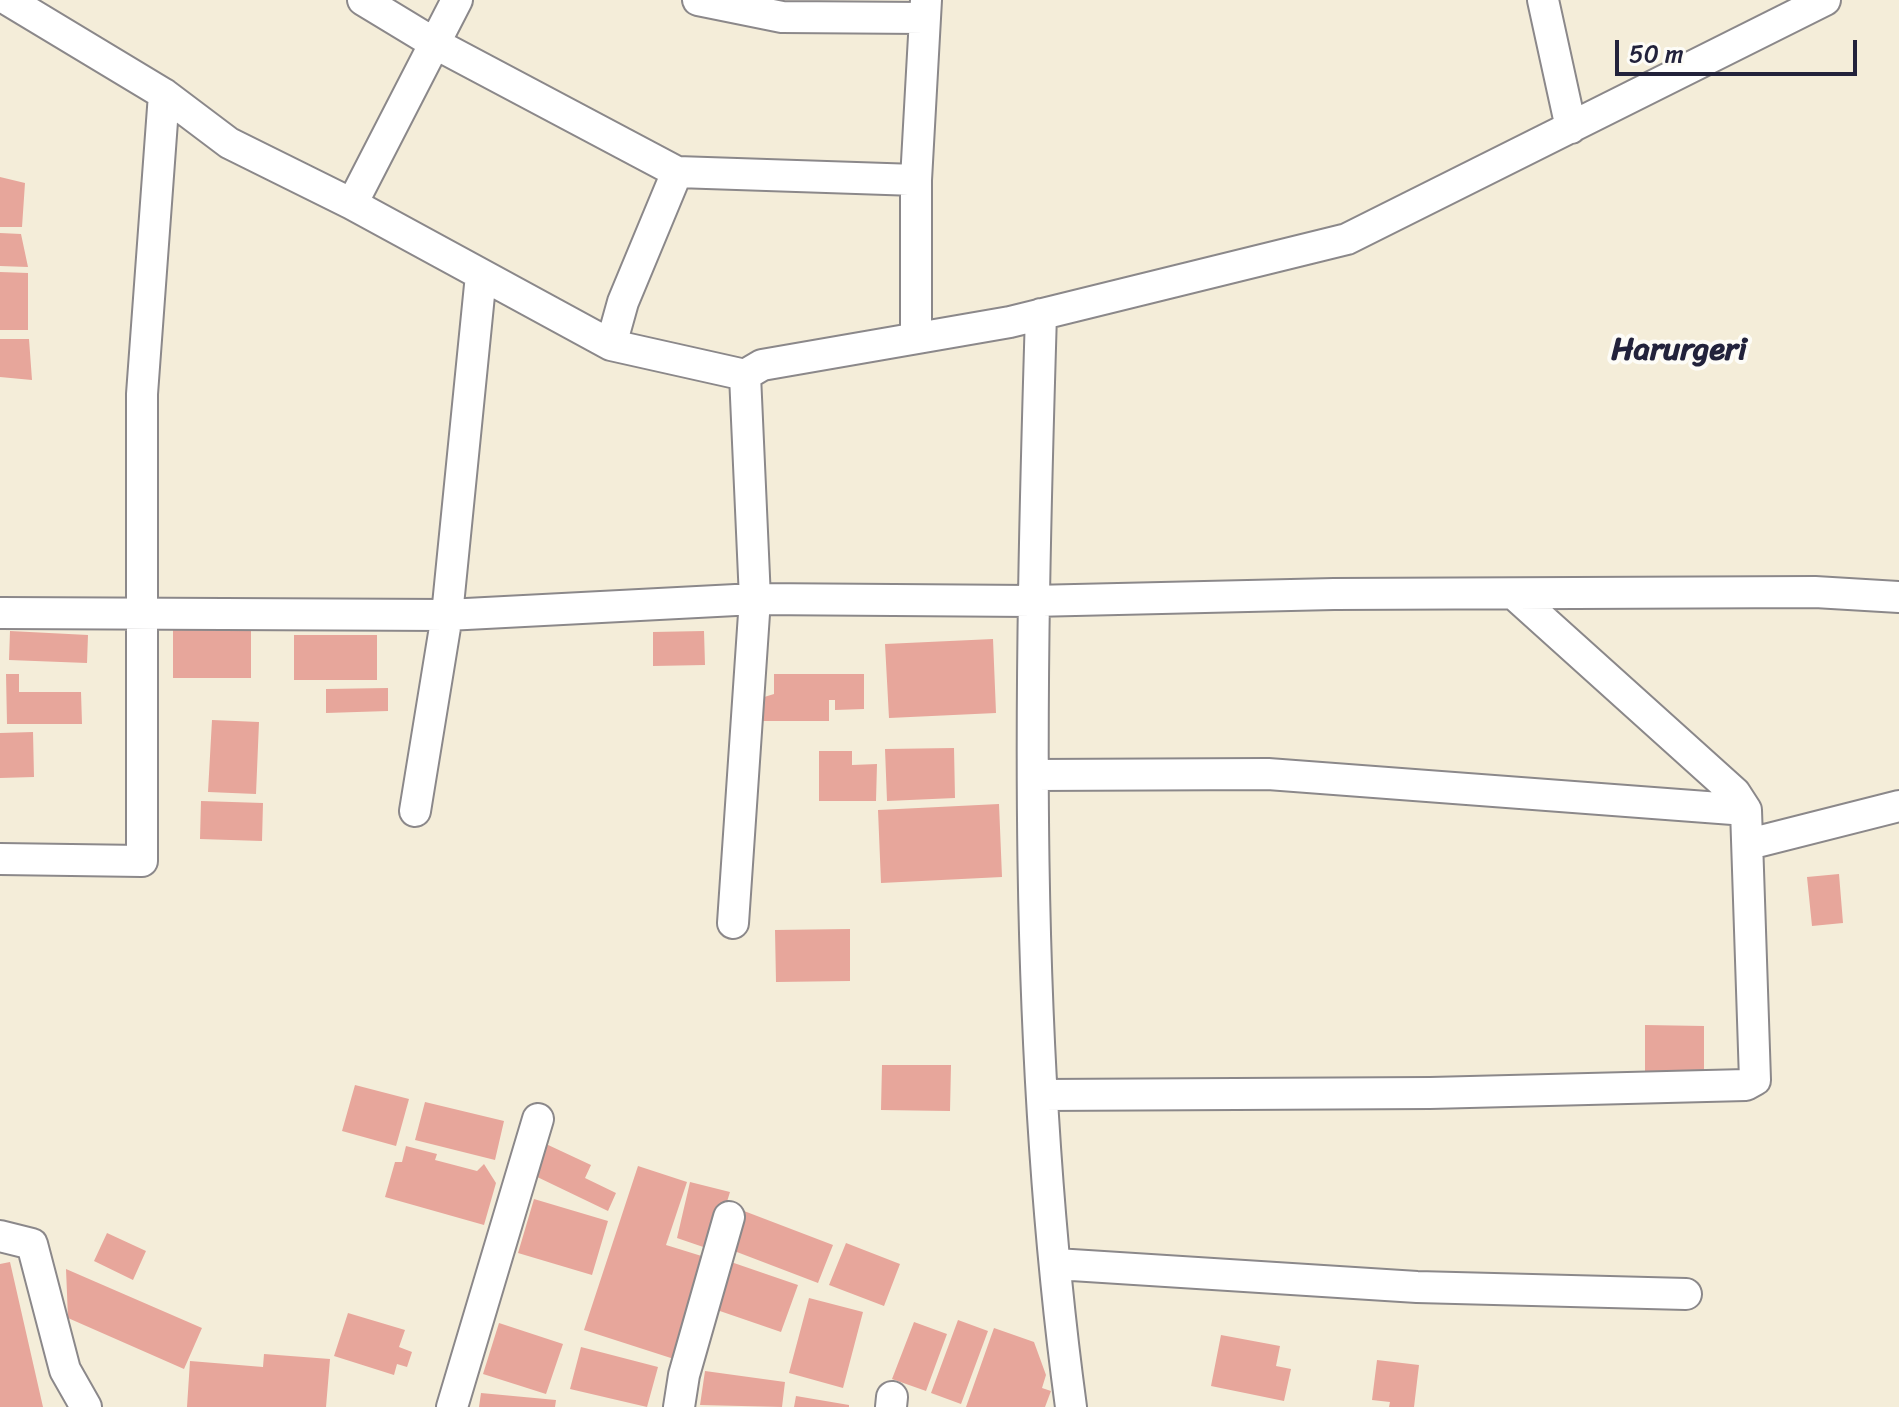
<!DOCTYPE html>
<style>
body{margin:0}
#map{position:relative;width:1899px;height:1407px;overflow:hidden;background:#f4edd9;font-family:Sriracha,sans-serif}
canvas{display:block}
.scale{position:absolute;left:1615px;top:40px;width:242px;height:36px;box-sizing:border-box;border:4px solid #22223b;border-top:0;padding-left:10px;font-size:24px;line-height:28px;white-space:nowrap;color:#22223b;-webkit-text-stroke:6px #fdfcf7;paint-order:stroke}
</style>
<div id="map">
<canvas width="1899" height="1407"></canvas>
<div class="scale">50 m</div>
</div>
<script>
const c = document.querySelector('canvas').getContext('2d');
c.lineJoin = 'round';
function fillPath(path, color) { c.fillStyle = color; c.fill(path, 'evenodd'); }
function strokePath(path, color, width, dash) { c.strokeStyle = color; c.lineWidth = width; c.lineCap = dash ? 'butt' : 'round'; c.setLineDash(dash || []); c.stroke(path); }
function label(font, color, halo, rows, align = 'center') {
  c.font = font + ' Sriracha,sans-serif'; c.lineWidth = 8; c.setLineDash([]); c.textBaseline = 'middle'; c.strokeStyle = halo; c.fillStyle = color; for (const [text, x, y, turn = 0] of rows) {
    c.save(); c.translate(x, y); c.rotate((+turn || 0) * Math.PI / 180); c.textAlign = isNaN(turn) ? turn : align; if (halo) c.strokeText(text, 0, 0); c.fillText(text, 0, 0); c.restore();
  }
}
fillPath(new Path2D(`
 M0 177 25 183 22 227H0Z
 M0 233 21 234 28 267 0 266Z
 M0 272 28 273V330H0Z
 M0 339H29L32 380 0 377Z
 M173 629H251V678H173Z
 M10 631 88 635 87 663 9 660Z
 M704 631 705 665 653 666V632Z
 M294 635H377V680H294Z
 M993 639 996 713 889 718 885 644Z
 M6 674H19V692H81L82 724H7Z
 M774 674H864V709L835 710V700H829V721H761V698L774 694Z
 M388 688V711L326 713V689Z
 M212 720 259 722 256 794 208 792Z
 M33 732 34 777 0 778V733Z
 M954 748 955 798 887 801 885 749Z
 M819 751H852V765L877 764 876 801H819Z
 M201 801 263 803 262 841 200 839Z
 M999 804 1002 877 881 883 878 810Z
 M1839 874 1843 923 1812 926 1807 877Z
 M850 929V981L776 982 775 930Z
 M1645 1025 1704 1026V1077H1645Z
 M882 1065H951L950 1111 881 1110Z
 M355 1085 409 1099 396 1146 342 1131Z
 M425 1102 504 1121 495 1160 415 1140Z
 M546 1144 591 1165 585 1178 616 1193 608 1211 531 1174Z
 M406 1146 437 1154 435 1160 477 1171 484 1164 496 1183 484 1225 385 1197 395 1162H402Z
 M638 1166 687 1182 666 1245 708 1258 674 1359 584 1330Z
 M690 1182 730 1192 712 1250 677 1238Z
 M534 1199 608 1221 592 1275 518 1253Z
 M744 1211 833 1245 818 1283 729 1249Z
 M107 1233 146 1251 133 1280 94 1261Z
 M846 1243 900 1264 884 1306 829 1285Z
 M10 1262 43 1407H0V1264Z
 M731 1262 798 1285 781 1332 714 1309Z
 M66 1269 202 1328 184 1369 68 1318Z
 M809 1298 863 1312 843 1388 789 1373Z
 M348 1313 405 1330 399 1347 412 1352 407 1367 397 1364 394 1375 334 1356Z
 M958 1320 988 1331 961 1404 931 1393Z
 M914 1322 947 1334 926 1391 892 1379Z
 M499 1323 563 1344 546 1394 483 1374Z
 M994 1328 1034 1342 1046 1375 1042 1388 1051 1391 1045 1407H966Z
 M1221 1335 1280 1346 1276 1366 1291 1369 1284 1401 1211 1386Z
 M581 1347 658 1367 647 1407 570 1389Z
 M264 1354 330 1359 326 1407H187L190 1361 263 1367Z
 M1377 1360 1419 1365 1414 1407H1389L1390 1402 1372 1400Z
 M705 1371 785 1382 782 1407 700 1405Z
 M481 1393 556 1400 555 1407H479Z
 M796 1396 849 1405V1407H794Z`), '#e7a69b');
const street = new Path2D(`
 M8 0 164 94 229 143 352 204 611 345 745 375 762 365 1010 322 1347 239 1825 0
 M363 0 434 43 677 172 916 180
 M698 0 782 17 925 18
 M1543 0 1571 128
 M352 204 457 0
 M1041 314C1030 678 1022 1046 1071 1407
 M916 337V180L926 0
 M611 345 623 302 677 172
 M0 613 447 615 755 599 1032 601 1334 594 1815 592 1899 597
 M1034 775 1268 774 1746 810
 M415 811 447 615 481 275
 M1749 844 1899 806
 M0 859 142 861V394L164 94
 M733 923 755 599 745 375
 M1042 1095 1430 1093 1746 1085 1755 1080 1746 810 1735 793 1514 594
 M0 1236 32 1244 65 1370 86 1407
 M1056 1264 1417 1287 1686 1294
 M452 1407 538 1119
 M679 1407 684 1375 729 1217
 M891 1407 892 1397`);
strokePath(street, '#8b888a', 34);
strokePath(street, '#fff', 30);
label('bold 32px', '#22223b', '#fdfcf7', [
 ["Harurgeri",1679,351]
]);
</script>
